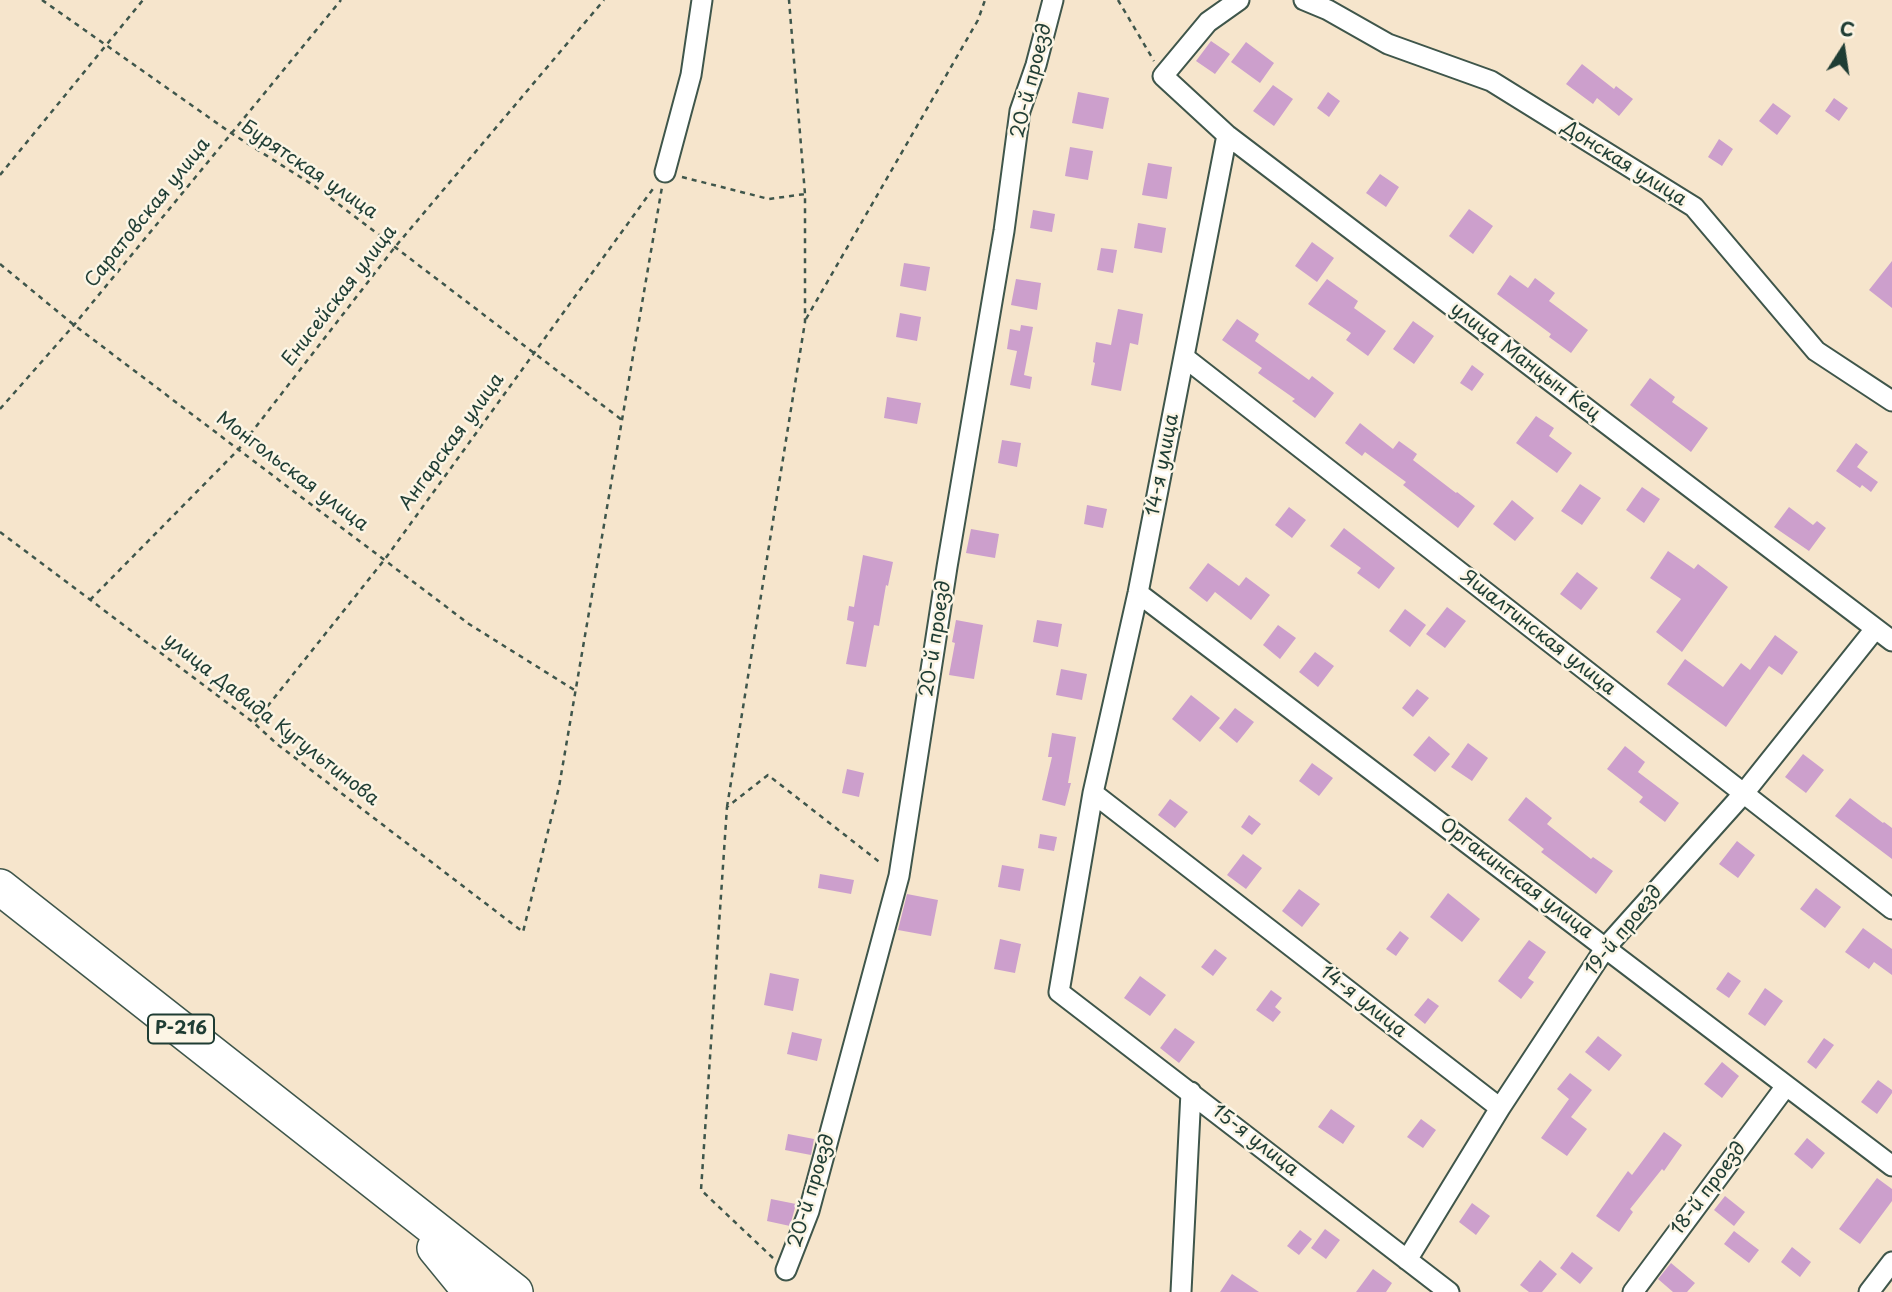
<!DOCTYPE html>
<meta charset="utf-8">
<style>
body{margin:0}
#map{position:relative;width:1892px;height:1292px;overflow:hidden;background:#f6e5cc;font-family:"Playpen Sans",sans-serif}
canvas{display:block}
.north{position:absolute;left:1808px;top:14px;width:70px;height:70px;-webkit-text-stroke:5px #fcf5e5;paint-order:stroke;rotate:12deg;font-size:19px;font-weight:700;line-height:28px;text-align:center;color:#1f3d34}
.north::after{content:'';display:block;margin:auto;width:24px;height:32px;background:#1f3d34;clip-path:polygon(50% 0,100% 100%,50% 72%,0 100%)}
</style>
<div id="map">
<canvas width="1892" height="1292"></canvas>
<div class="north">С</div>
</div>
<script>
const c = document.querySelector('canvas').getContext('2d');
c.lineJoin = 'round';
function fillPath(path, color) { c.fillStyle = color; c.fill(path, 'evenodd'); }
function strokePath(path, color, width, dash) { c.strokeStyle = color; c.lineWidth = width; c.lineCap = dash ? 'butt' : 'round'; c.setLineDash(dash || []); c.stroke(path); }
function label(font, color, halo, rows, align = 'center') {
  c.font = font + ' "Playpen Sans",sans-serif'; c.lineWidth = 5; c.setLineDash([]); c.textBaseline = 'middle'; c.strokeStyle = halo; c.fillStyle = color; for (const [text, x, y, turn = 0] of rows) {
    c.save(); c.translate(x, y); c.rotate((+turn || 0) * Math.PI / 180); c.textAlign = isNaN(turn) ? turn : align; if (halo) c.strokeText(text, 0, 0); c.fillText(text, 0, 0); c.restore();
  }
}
fillPath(new Path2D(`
 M1211 41 1230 54 1215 74 1196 61Z
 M1246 42 1274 63 1260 83 1231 62Z
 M1582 64 1614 89 1616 86 1633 99 1619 116 1597 98 1593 104 1566 84Z
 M1273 85 1293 99 1274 126 1253 111Z
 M1078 92 1109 98 1103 129 1072 123Z
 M1328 92 1340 101 1329 117 1317 108Z
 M1834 98 1848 108 1839 121 1825 111Z
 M1773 103 1791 116 1777 135 1759 121Z
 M1719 139 1733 149 1722 166 1708 157Z
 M1070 147 1093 151 1088 180 1065 176Z
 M1148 163 1172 167 1167 199 1142 195Z
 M1380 174 1399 187 1386 207 1366 193Z
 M1469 209 1493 226 1473 254 1449 236Z
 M1033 210 1055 214 1052 232 1030 228Z
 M1138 223 1166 228 1162 253 1134 248Z
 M1312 242 1334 258 1317 282 1295 266Z
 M1101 248 1117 250 1113 273 1097 270Z
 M1892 261V308L1869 290Z
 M904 263 930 267 926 291 900 286Z
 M1510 275 1528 288 1535 278 1555 293 1549 301 1588 330 1571 353 1549 337 1551 334 1497 294Z
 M1016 279 1041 283 1037 310 1011 305Z
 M1327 279 1358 301 1354 308 1386 331 1368 356 1346 340 1351 333 1308 304Z
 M1118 309 1143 314 1138 345 1130 343 1121 391 1091 385 1095 363 1093 362 1096 342 1111 345Z
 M900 313 921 317 917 341 896 337Z
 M1237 319 1259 334 1255 341 1309 380 1312 376 1334 393 1315 418 1292 401 1295 399 1258 373 1262 368 1222 340Z
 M1413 321 1434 336 1414 364 1393 349Z
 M1021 325 1033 327 1024 375 1032 377 1030 389 1010 385 1017 351 1007 349 1010 329 1020 331Z
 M1472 365 1484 374 1472 391 1460 383Z
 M1650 378 1675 397 1672 402 1708 428 1691 452 1630 405Z
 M887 397 921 403 917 424 884 418Z
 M1536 416 1554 428 1549 436 1572 453 1557 473 1516 443Z
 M1360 423 1393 449 1399 441 1417 454 1413 460 1456 493 1457 492 1475 506 1458 528 1403 485 1406 482 1365 452 1362 456 1345 443Z
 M1002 440 1021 443 1017 467 998 463Z
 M1856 443 1868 452 1857 467 1878 482 1871 492 1862 485 1860 488 1836 471Z
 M1580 484 1601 498 1582 525 1561 511Z
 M1642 487 1660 499 1644 523 1626 510Z
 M1512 500 1534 518 1515 541 1493 524Z
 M1087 505 1107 509 1103 528 1084 524Z
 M1289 507 1306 520 1292 538 1275 525Z
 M1789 507 1813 525 1817 521 1826 528 1809 551 1774 527Z
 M1344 528 1395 568 1379 589 1357 573 1361 568 1330 546Z
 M971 529 999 534 995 558 966 553Z
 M1668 551 1694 569 1698 564 1728 587 1682 652 1656 632 1681 599 1650 578Z
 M863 555 893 562 888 586 886 585 879 626 874 625 866 667 846 664 854 622 847 620 849 606 854 607Z
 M1208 563 1239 586 1246 577 1270 595 1251 620 1215 592 1207 602 1189 588Z
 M1577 572 1598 588 1581 610 1560 594Z
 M1447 607 1466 621 1445 648 1426 634Z
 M1405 609 1426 625 1410 647 1389 631Z
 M956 620 983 625 974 679 949 675 955 643 952 642Z
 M1037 620 1062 624 1058 647 1033 642Z
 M1278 625 1296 638 1280 659 1263 645Z
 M1775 635 1798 652 1782 675 1769 666 1726 727 1667 684 1685 659 1723 687 1741 663 1750 670Z
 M1315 652 1334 666 1318 687 1299 672Z
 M1061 669 1087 674 1082 700 1056 695Z
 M1417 689 1429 698 1413 717 1402 708Z
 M1191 695 1220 718 1200 742 1172 719Z
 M1235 708 1254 722 1237 743 1219 728Z
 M1052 733 1076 737 1068 783H1071L1065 806 1042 800 1052 757H1048Z
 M1429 736 1450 754 1435 772 1413 755Z
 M1468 743 1488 758 1472 781 1451 767Z
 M1625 746 1645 762 1638 772 1679 803 1665 822 1639 802 1643 797 1607 769Z
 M1803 754 1824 770 1806 793 1785 777Z
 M1312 763 1333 778 1319 796 1299 781Z
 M847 769 864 773 859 797 842 793Z
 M1526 797 1552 818 1547 824 1591 859 1593 857 1613 871 1596 894 1541 852 1544 849 1508 820Z
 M1850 798 1883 823 1884 822 1892 828V859L1835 816Z
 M1170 799 1188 812 1175 828 1158 815Z
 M1249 815 1261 824 1252 835 1241 827Z
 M1040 834 1057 837 1054 851 1038 848Z
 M1737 841 1755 855 1738 878 1719 864Z
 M1243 854 1262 868 1246 889 1227 875Z
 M1002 865 1024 869 1020 891 998 887Z
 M820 874 854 880 851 894 818 888Z
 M1816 888 1841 907 1825 928 1800 909Z
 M1299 889 1320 904 1302 927 1282 911Z
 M1448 893 1480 919 1462 942 1430 917Z
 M907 894 938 900 931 936 898 930Z
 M1863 928 1892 949V975L1874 962 1869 969 1845 952Z
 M1400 931 1409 938 1396 956 1386 949Z
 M1000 939 1021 944 1015 973 994 969Z
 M1529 940 1546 952 1528 978 1534 982 1521 999 1498 981Z
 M1215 949 1227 958 1213 976 1201 967Z
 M1728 972 1741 981 1729 998 1716 989Z
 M770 973 799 979 793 1011 764 1005Z
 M1140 976 1166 995 1150 1016 1124 998Z
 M1765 988 1783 1001 1765 1026 1748 1014Z
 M1271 990 1282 998 1275 1007 1281 1012 1273 1022 1256 1010Z
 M1428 998 1439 1006 1425 1024 1414 1015Z
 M1175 1028 1195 1042 1179 1063 1160 1048Z
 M792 1032 822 1039 817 1061 787 1054Z
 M1598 1036 1622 1055 1609 1071 1585 1052Z
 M1824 1038 1834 1045 1816 1069 1807 1062Z
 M1722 1062 1739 1076 1722 1098 1704 1084Z
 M1570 1073 1592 1090 1571 1117 1587 1129 1567 1156 1541 1138 1569 1099 1557 1089Z
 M1878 1080 1892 1090V1093L1877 1114 1861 1102Z
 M1331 1109 1355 1126 1343 1144 1318 1127Z
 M1421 1119 1436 1130 1423 1148 1407 1137Z
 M1664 1132 1682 1145 1664 1171 1662 1169 1630 1209 1633 1212 1619 1232 1596 1216 1628 1171 1632 1175Z
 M788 1134 814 1139 811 1155 785 1150Z
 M1807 1138 1825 1153 1812 1169 1794 1154Z
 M1877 1178 1892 1189V1201L1860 1244 1839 1229Z
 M1725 1196 1745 1212 1734 1226 1714 1210Z
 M771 1199 796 1204 790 1226 767 1221Z
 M1472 1203 1490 1216 1476 1235 1459 1222Z
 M1325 1229 1340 1240 1326 1259 1311 1248Z
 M1300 1230 1312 1239 1299 1255 1287 1246Z
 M1734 1231 1759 1250 1749 1263 1724 1244Z
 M1792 1247 1811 1262 1800 1277 1781 1262Z
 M1572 1252 1593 1268 1580 1284 1560 1268Z
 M1540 1260 1557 1274 1542 1292H1529L1520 1285Z
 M1671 1263 1695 1283 1687 1292H1673L1658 1279Z
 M1373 1269 1392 1283 1386 1292H1356Z
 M1232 1274 1259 1292H1220Z`), '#cc9fcc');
const street = new Path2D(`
 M1239 0 1208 22 1163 76 1227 135 1892 641
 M1304 0 1328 10 1388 44 1491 81 1694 207 1816 351 1892 401
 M1227 135 1138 593 1093 793 1059 992 1449 1292
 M665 172 691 75 702 0
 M1184 357 1892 909
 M1138 593 1892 1166
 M1093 793 1500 1108
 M1407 1260 1500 1108 1606 947 1744 793 1875 629
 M786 1270 809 1211 899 876 947 567 1004 231 1020 111 1036 65 1053 0
 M1181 1292 1191 1092
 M1633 1292 1786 1086
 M1869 1292 1892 1262`);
const highway = new Path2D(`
 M0 887 515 1292
 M435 1248 471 1292`);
strokePath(street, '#3f564b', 23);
strokePath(highway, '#3f564b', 38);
strokePath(new Path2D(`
 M42 0 231 133 316 187 622 420
 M1118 0 1154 61
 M0 175 143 0
 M682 177 769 199 805 194
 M0 264 74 325 469 624 576 691
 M806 319 978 20 985 0
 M0 409 74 325 341 0
 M0 532 254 723 277 744 523 932 559 787 662 187
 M90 600 238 450 395 247 604 0
 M255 722 385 559 655 186
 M727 807 805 322V194L789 0
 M773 1258 701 1190 727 807 768 775 882 864`), '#3f564b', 2.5, [5, 5]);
strokePath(street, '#fff', 19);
strokePath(highway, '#fff', 35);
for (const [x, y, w] of [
 [181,1029,66]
]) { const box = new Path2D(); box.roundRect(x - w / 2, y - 14.5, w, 29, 5); c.fillStyle = '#fcf5e5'; c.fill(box); strokePath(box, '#1f3d34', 2); }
label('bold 18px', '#1f3d34', null, [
 ["Р-216",181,1029]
]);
label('19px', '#1f3d34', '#fcf5e5', [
 ["20-й проезд",1032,81,-76],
 ["Донская улица",1624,164,32],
 ["Бурятская улица",309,170,34],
 ["Саратовская улица",148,213,-51],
 ["Енисейская улица",340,296,-52],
 ["улица Манцын Кец",1525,362,37],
 ["Ангарская улица",452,442,-54],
 ["14-я улица",1163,465,-79],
 ["Монгольская улица",292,472,37],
 ["Яшалтинская улица",1538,633,38],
 ["20-й проезд",936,639,-81],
 ["улица Давида Кугультинова",271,720,38],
 ["Оргакинская улица",1516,879,37],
 ["19-й проезд",1624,931,-51],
 ["14-я улица",1363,1002,38],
 ["15-я улица",1255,1141,38],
 ["18-й проезд",1709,1189,-53],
 ["20-й проезд",812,1191,-73]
]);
</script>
